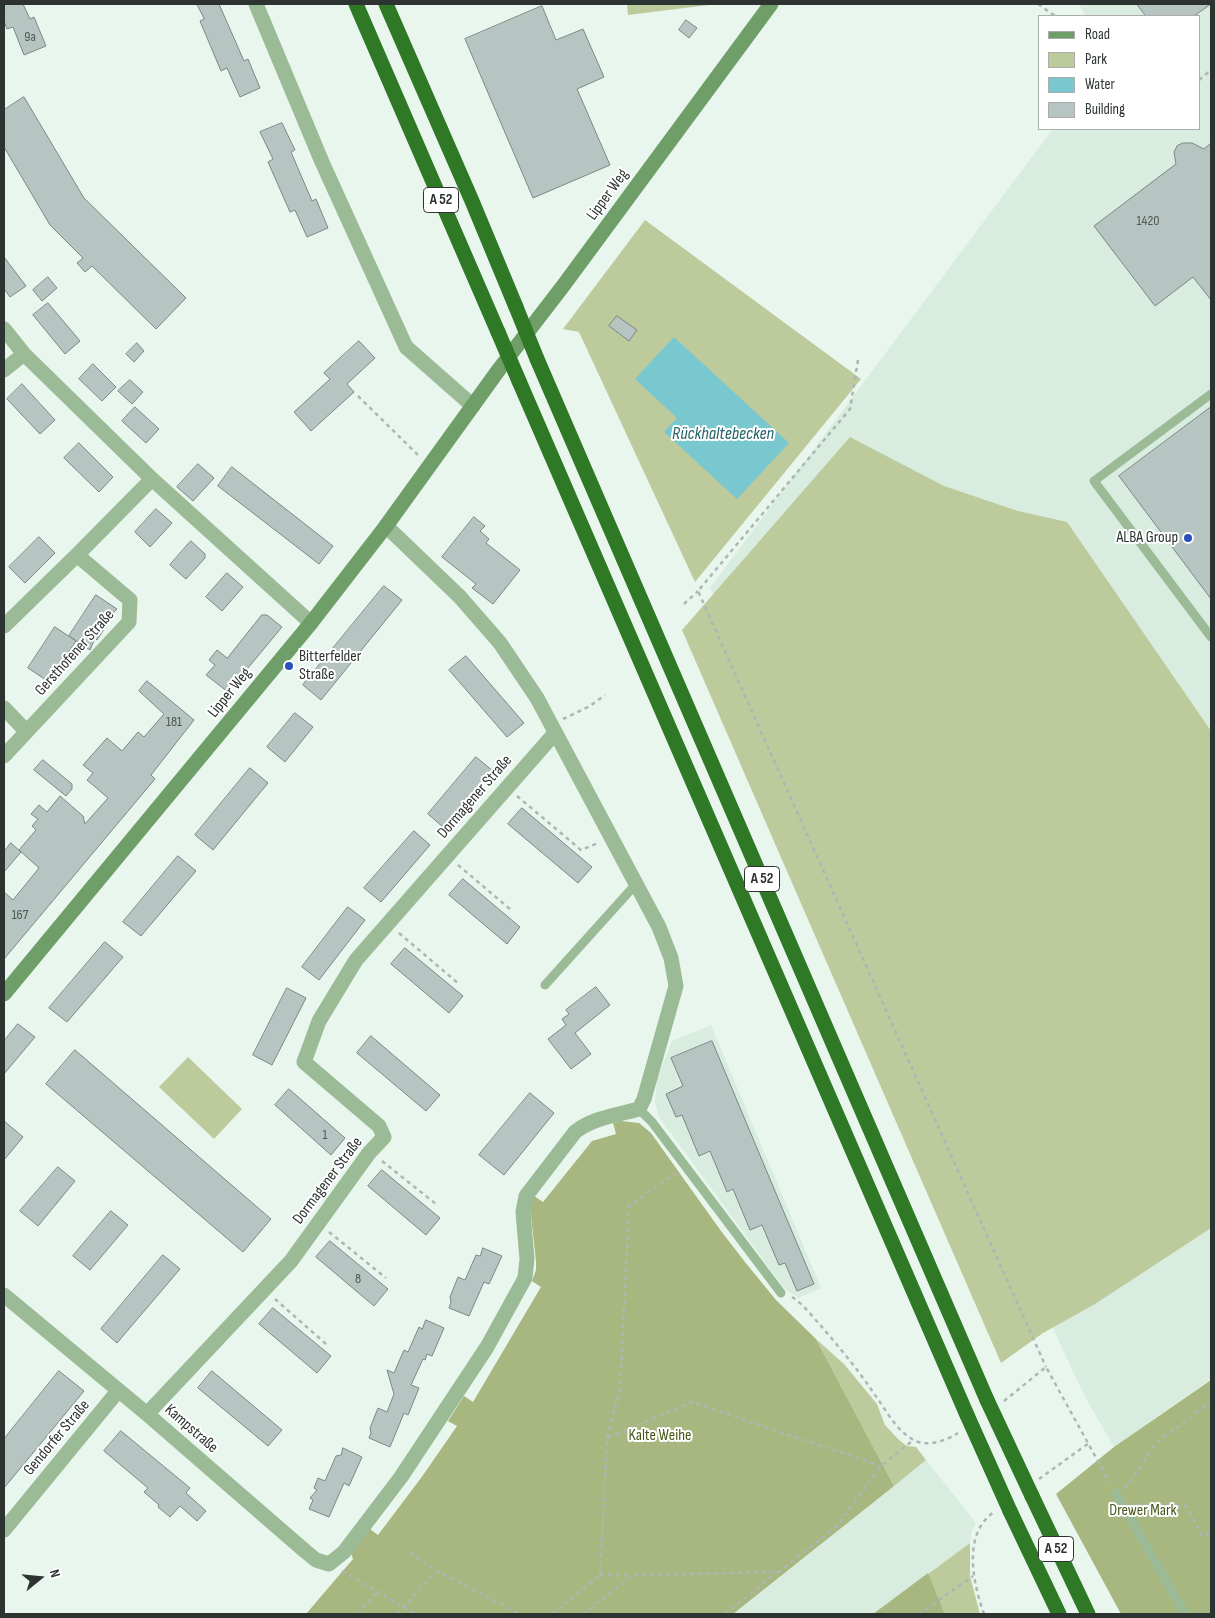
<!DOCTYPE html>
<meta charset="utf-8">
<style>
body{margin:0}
#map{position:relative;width:1215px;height:1618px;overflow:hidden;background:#e8f6ee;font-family:"Sofia Sans Condensed",sans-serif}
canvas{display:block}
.frame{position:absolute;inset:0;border:5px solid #2d3330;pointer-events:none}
.legend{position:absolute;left:1038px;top:15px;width:162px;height:115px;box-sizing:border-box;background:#fff;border:1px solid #abadac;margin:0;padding:6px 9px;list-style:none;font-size:15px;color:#2d3330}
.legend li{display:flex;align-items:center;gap:10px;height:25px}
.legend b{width:25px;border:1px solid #abadac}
.north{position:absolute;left:15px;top:1553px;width:50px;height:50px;-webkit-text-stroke:4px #fff;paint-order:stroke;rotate:73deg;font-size:14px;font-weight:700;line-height:20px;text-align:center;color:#2d3330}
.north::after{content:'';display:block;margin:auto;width:18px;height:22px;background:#2d3330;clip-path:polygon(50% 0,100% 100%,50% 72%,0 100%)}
</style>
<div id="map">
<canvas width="1215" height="1618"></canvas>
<div class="frame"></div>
<ul class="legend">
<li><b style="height:6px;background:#6f9e69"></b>Road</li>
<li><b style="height:14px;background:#bdca9c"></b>Park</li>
<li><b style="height:14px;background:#79c7cf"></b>Water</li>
<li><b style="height:14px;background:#b6c5c2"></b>Building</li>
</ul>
<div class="north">N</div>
</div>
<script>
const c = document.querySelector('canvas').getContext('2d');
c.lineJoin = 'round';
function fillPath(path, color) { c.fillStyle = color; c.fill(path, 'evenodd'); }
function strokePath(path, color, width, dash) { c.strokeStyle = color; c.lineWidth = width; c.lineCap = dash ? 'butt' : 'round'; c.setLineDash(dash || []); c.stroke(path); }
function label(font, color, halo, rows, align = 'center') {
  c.font = font + ' "Sofia Sans Condensed",sans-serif'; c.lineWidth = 4; c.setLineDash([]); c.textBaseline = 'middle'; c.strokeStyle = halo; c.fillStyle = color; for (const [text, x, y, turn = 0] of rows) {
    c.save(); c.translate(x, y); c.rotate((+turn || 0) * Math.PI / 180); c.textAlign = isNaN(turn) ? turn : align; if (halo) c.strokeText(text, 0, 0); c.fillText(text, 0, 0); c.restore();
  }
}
fillPath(new Path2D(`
 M1079 4H1211V1379L1114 1447 1084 1395 710 588 1053 129H1199V16H1086Z
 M711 1025 821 1288 799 1298 784 1288 659 1117 655 1102 657 1080 672 1041Z
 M926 1460 976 1523 972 1530 970 1543 873 1614H733Z`), '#d8ece0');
fillPath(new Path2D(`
 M627 4H709V5L628 15Z
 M645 220 861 379 695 582 579 332 563 329Z
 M850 437 944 486 1018 511 1067 522 1211 731V1228L1095 1304 1043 1333 1001 1363 682 630Z
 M188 1057 242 1109 214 1139 159 1087Z
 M816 1339 844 1364 877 1404 885 1425 899 1440 907 1446 916 1447 926 1460 894 1486Z
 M970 1543V1576L980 1614H945L928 1574Z`), '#bdca9c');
fillPath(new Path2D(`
 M621 1121 639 1123 651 1133 721 1231 745 1262 776 1300 816 1339 894 1486 733 1614H306L353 1559 351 1553 370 1529 378 1535 421 1478 457 1426 448 1421 464 1396 473 1402 541 1287 532 1281 536 1270V1261L530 1207 531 1201 534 1196 543 1202 592 1141 616 1134 613 1123Z
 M1211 1380V1614H1121L1056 1494 1114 1447Z
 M928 1573 945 1614H873Z`), '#a8b77f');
fillPath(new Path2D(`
 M674 337 789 443 737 499 664 432 677 418 635 379Z`), '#79c7cf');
const building = new Path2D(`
 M4 4H23L30 19 34 17 46 46 24 55 13 27 7 29 4 21Z
 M197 4H219L244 61 248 59 260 88 240 97 227 68 221 71 200 21 204 19Z
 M1137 4H1211L1194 16H1146Z
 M542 6 556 40 583 29 604 77 577 89 610 165 533 198 465 39Z
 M686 20 697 28 689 38 679 30Z
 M24 97 84 198 186 298 156 329 92 266 85 272 77 263 83 258 50 225 4 147V110Z
 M282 123 295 150 291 152 312 201 316 199 328 228 307 237 295 210 290 212 268 162 273 159 260 132Z
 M1183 143H1192L1204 149 1211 143V300L1193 277 1155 306 1094 226 1176 164 1174 152 1177 146Z
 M4 257 26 286 10 297 4 289Z
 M48 277 57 288 42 301 33 290Z
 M48 303 80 341 65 354 33 315Z
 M617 316 637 330 629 341 609 326Z
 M359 341 375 358 347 384 354 392 311 431 294 412 330 379 324 373Z
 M137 343 144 351 134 362 126 354Z
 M93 364 116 387 102 401 79 379Z
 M130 380 143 392 132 404 118 391Z
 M22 384 55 420 40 434 7 399Z
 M135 407 159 429 146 443 122 421Z
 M1211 407V599L1119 476Z
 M79 443 113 477 99 492 64 458Z
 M198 464 214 478 193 501 177 487Z
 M232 467 333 546 319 564 218 486Z
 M156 509 172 523 150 547 135 532Z
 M474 517 485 526 480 531 489 539 486 543 520 570 493 604 472 588 476 584 442 557Z
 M39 537 55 553 25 583 9 567Z
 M191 541 205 554V558L186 579 170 565Z
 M227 573 243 587 222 611 206 597Z
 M384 586 402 600 321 700 303 685Z
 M96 595 117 609 108 618 110 620 97 640 95 638 90 650 69 636Z
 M262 615H267L282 627 228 692 206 675 215 665 209 660 217 650 227 658Z
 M55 627 76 641 49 682 28 668Z
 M466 656 524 723 507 737 449 670Z
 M147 681 194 720 151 775 155 779 4 959V892L13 900 39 868 19 850 36 830 32 826 38 819 31 814 39 805 47 812 60 796 83 816 85 824 108 798 87 780 93 773 83 765 107 738 122 751 138 732 144 737 164 714 139 691Z
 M295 713 313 727 285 762 267 747Z
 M476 757 493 771 444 828 428 814Z
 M43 760 72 784V789L66 796 34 770Z
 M250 768 268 783 213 850 195 835Z
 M522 808 592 867 578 883 508 824Z
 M414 831 430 845 381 902 364 888Z
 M11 843 21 852 4 872V852Z
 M178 856 196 871 141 936 123 922Z
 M463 879 520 927 507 944 449 895Z
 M348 907 365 920 319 980 302 967Z
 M105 942 123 957 67 1022 49 1008Z
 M405 948 463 996 449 1013 391 964Z
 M596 987 610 1005 575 1033 591 1054 571 1069 548 1039 566 1025 562 1019 569 1014 566 1010Z
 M287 988 306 998 272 1065 253 1055Z
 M18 1024 35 1037 4 1074V1041Z
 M371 1036 440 1095 426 1111 357 1053Z
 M712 1041 814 1284 797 1291 785 1263 779 1265 762 1225 750 1230 733 1189 727 1192 710 1151 699 1156 682 1115 676 1117 666 1094 683 1086 671 1058Z
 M75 1050 271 1219 243 1252 46 1084Z
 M289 1089 345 1138 331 1155 275 1105Z
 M530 1093 554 1113 504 1175 479 1155Z
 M4 1121 23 1137 4 1160Z
 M58 1167 75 1181 38 1226 20 1211Z
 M382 1170 440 1218 426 1235 368 1186Z
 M111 1211 128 1225 90 1270 73 1256Z
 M330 1241 388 1289 374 1306 316 1257Z
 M483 1248 502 1256 489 1284 484 1282 469 1316 449 1308 451 1302 450 1297 458 1277 465 1280 476 1255 480 1256Z
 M163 1255 180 1269 117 1343 101 1329Z
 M273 1308 331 1356 317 1373 259 1324Z
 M426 1320 444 1328 432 1356 427 1354 425 1360 423 1359 411 1385 419 1388 408 1415 404 1413 390 1447 369 1438 371 1433 370 1428 378 1408 387 1412 394 1394 387 1370 394 1373 404 1350 408 1352 419 1327 422 1329Z
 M59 1371 84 1391 4 1488V1439Z
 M212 1371 282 1430 268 1446 198 1388Z
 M121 1431 190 1488 186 1493 206 1511 197 1521 180 1506 170 1517 158 1507 159 1505 144 1492 148 1488 104 1451Z
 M343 1448 362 1457 349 1486 344 1483 329 1517 309 1509 313 1500 310 1498 317 1490 314 1488 318 1478 325 1481 336 1456 341 1455Z`);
fillPath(building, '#b6c5c2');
strokePath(building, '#7a8886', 1);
strokePath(new Path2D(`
 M1038 4 1055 16
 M1199 80 1211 70
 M858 360 850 409 698 591 1046 1367
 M358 396 419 456
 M684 604 698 591
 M563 719 590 706 605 695
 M517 796 581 850 598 843
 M458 865 510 909
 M399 933 459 984
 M382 1161 436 1204
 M329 1232 386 1278
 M792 1297C803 1304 812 1316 821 1326 840 1348 859 1371 875 1395 886 1410 896 1430 912 1439 925 1448 946 1441 958 1433
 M275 1299 326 1344
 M1004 1401 1046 1367 1110 1483
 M607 1438 620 1389 629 1206 676 1173
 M1039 1479 1089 1443
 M1124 1487 1129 1484 1155 1444 1211 1402
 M1136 1505 1186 1506 1202 1536 1211 1533
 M410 1552 437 1571 520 1614
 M342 1571 416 1614
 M600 1575H632
 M358 1614 377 1593
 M397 1614 437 1571
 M552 1614 600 1575 607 1438 692 1402 881 1466
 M583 1614 634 1575 779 1572 837 1526 881 1466 912 1441
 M725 1614 777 1572
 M919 1614 973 1576
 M984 1614C973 1583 962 1534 994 1512`), '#acb7b1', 2.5, [4, 4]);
strokePath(new Path2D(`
 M1211 394 1094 481 1211 637
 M545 985 636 884
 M639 1109 652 1122 781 1293
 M1116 1493 1185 1614`), '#9bba96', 9);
strokePath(new Path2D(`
 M256 4 322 162 406 347 473 406
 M4 329 24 354 152 479 311 623
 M4 370 24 354
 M4 626 77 555 152 479
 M4 708 26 731
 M4 756 129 622 130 600 77 555
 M4 1295 147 1414 305 1551 316 1560 329 1564 344 1552 401 1477 487 1347 525 1278 527 1259 523 1212 526 1196 575 1132C592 1118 617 1115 639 1109L644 1099 676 986 671 958 659 927 537 698 500 643 460 597 386 526
 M147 1414 291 1261 369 1153 384 1137 379 1126 304 1062 319 1021 356 960 555 733
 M4 1530 118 1391`), '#9bba96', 15);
strokePath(new Path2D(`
 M4 994 311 623 386 526 500 368 563 286 771 4`), '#6f9e69', 15);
strokePath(new Path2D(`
 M356 4 498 332
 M386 4 472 201 516 307
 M537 359 987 1400
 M519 381 967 1415
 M1032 1496 1088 1614
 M1010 1511 1059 1614`), '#2f7826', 15);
strokePath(new Path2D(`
 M516 307 537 359
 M498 332 519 381
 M987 1400 1032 1496
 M967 1415 1010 1511`), '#2f7826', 15);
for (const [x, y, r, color] of [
 [1188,538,5,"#294ebd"],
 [289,666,5,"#294ebd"]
]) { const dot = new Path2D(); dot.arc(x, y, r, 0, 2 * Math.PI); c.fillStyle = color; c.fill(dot); strokePath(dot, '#fff', 2); }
label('14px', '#4f5854', null, [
 ["9a",30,37],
 ["1420",1148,221],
 ["181",174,722],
 ["167",20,915],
 ["1",325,1135],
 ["8",358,1279]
]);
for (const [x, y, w] of [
 [441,200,35],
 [762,879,35],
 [1056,1549,35]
]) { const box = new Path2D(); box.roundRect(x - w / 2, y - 12.5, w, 25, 4); c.fillStyle = '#fff'; c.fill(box); strokePath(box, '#2d3330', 1); }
label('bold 15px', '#2d3330', null, [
 ["A 52",441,200],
 ["A 52",762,879],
 ["A 52",1056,1549]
]);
label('16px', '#2d3330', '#fff', [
 ["Lipper Weg",608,195,-54],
 ["Gersthofener Straße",75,653,-48],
 ["Lipper Weg",230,693,-51],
 ["Dormagener Straße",475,797,-49],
 ["Dormagener Straße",328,1181,-53],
 ["Kampstraße",191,1429,41],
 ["Gendorfer Straße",57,1438,-50]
]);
label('16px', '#2d3330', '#fff', [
 ["ALBA Group",1178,538],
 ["Bitterfelder",299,657,"left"],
 ["Straße",299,675,"left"]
], 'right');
label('16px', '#49571a', '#fff', [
 ["Kalte Weihe",660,1436],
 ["Drewer Mark",1143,1511]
]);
label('italic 18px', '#226268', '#fff', [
 ["Rückhaltebecken",723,434]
]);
</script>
